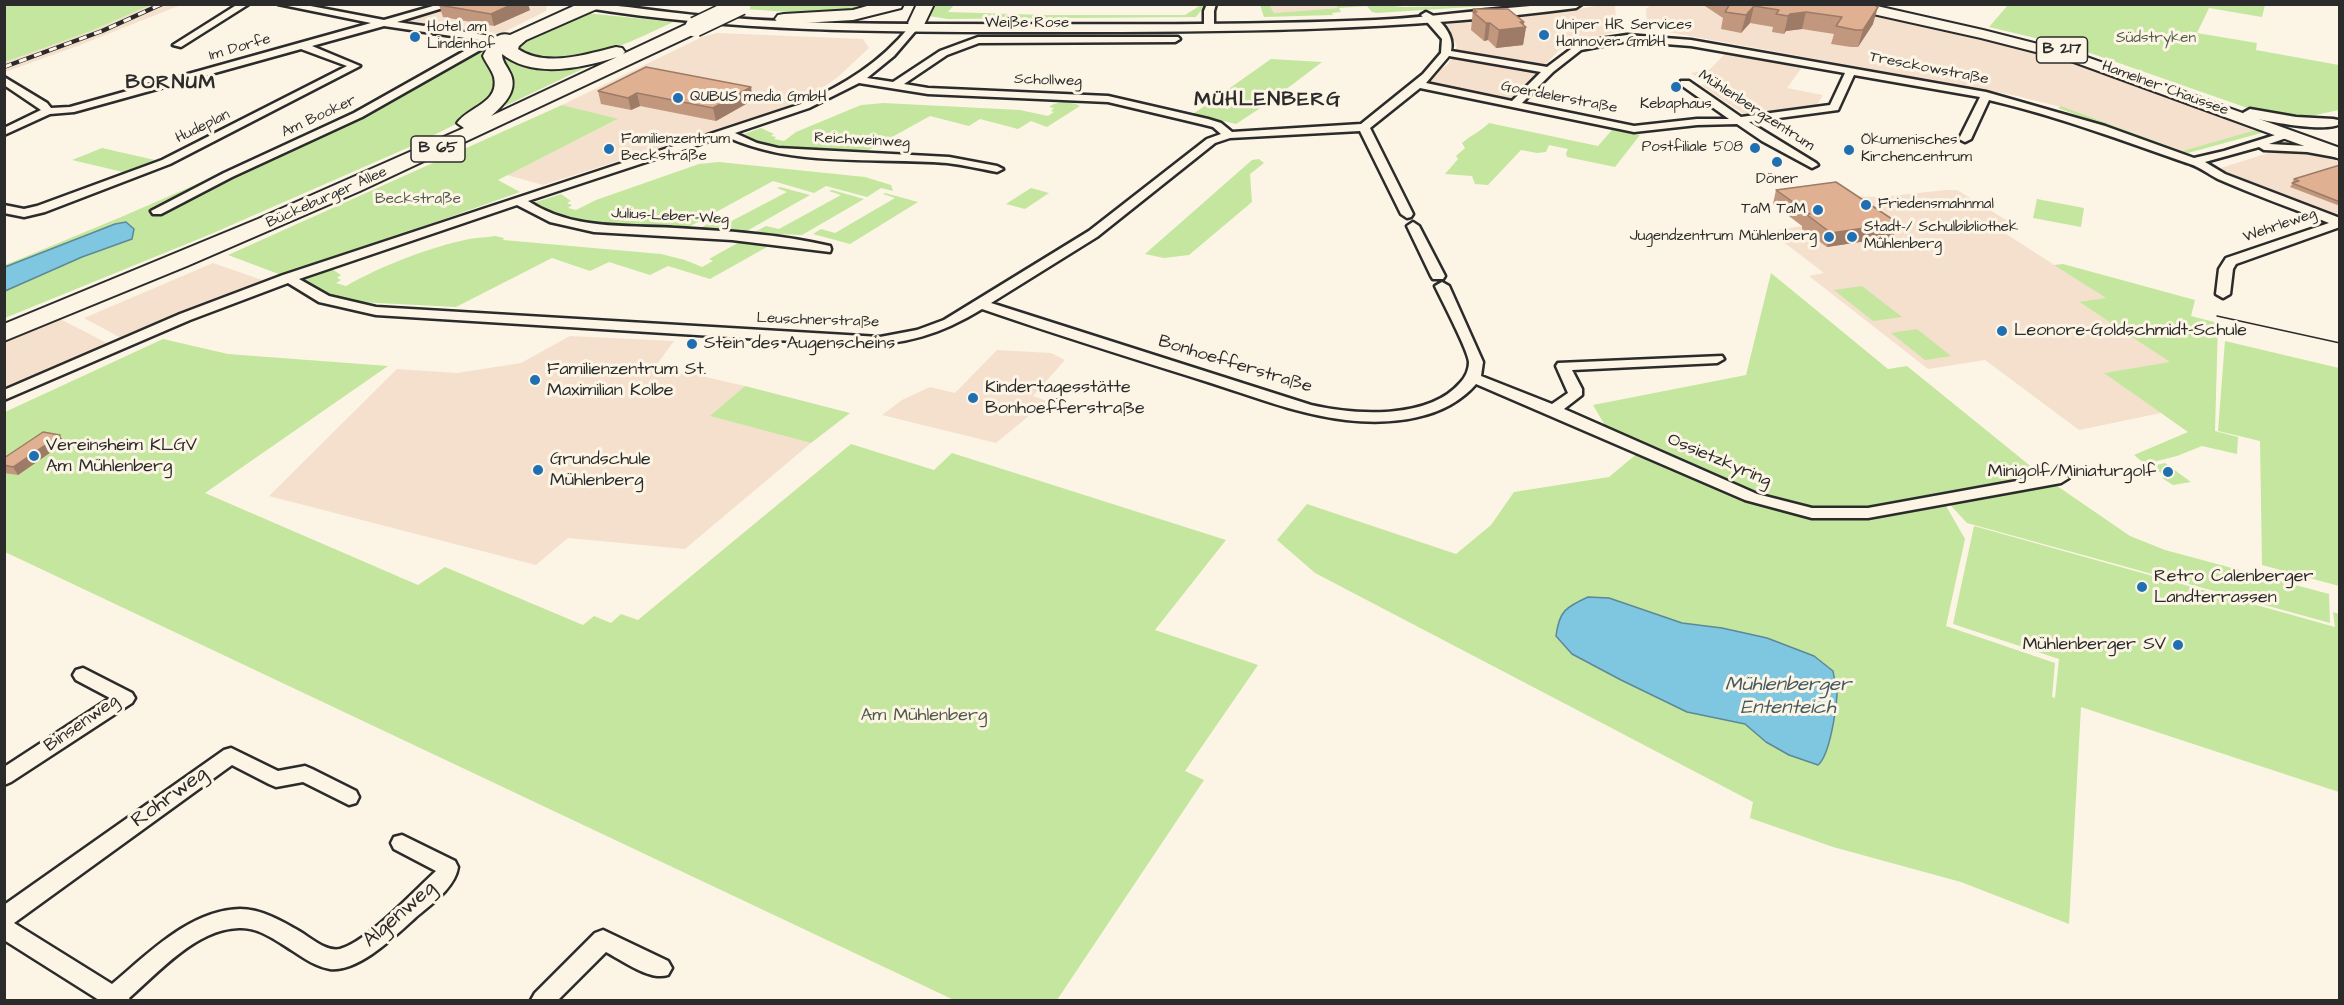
<!DOCTYPE html>
<meta charset="utf-8">
<style>
body{margin:0}
#map{position:relative;width:2344px;height:1005px;overflow:hidden;background:#fcf5e5;font-family:"Architects Daughter",sans-serif}
canvas{display:block}
.frame{position:absolute;inset:0;border:6px solid #2b2b2b;pointer-events:none}
</style>
<div id="map">
<canvas width="2344" height="1005"></canvas>
<div class="frame"></div>
</div>
<script>
const c = document.querySelector('canvas').getContext('2d');
c.lineJoin = 'round';
function fillPath(path, color) { c.fillStyle = color; c.fill(path, 'evenodd'); }
function strokePath(path, color, width, dash) { c.strokeStyle = color; c.lineWidth = width; c.lineCap = dash ? 'butt' : 'round'; c.setLineDash(dash || []); c.stroke(path); }
function label(font, color, halo, rows, align = 'center') {
  c.font = font + ' "Architects Daughter",sans-serif'; c.lineWidth = 6; c.setLineDash([]); c.textBaseline = 'middle'; c.strokeStyle = halo; c.fillStyle = color; for (const [text, x, y, turn = 0] of rows) {
    c.save(); c.translate(x, y); c.rotate((+turn || 0) * Math.PI / 180); c.textAlign = isNaN(turn) ? turn : align; if (halo) c.strokeText(text, 0, 0); c.fillText(text, 0, 0); c.restore();
  }
}
fillPath(new Path2D(`
 M1652 4H1821L1935 27 2024 48 2083 66 2258 130 2182 151 2069 109 2013 95 1668 32 1647 23 1646 9Z
 M151 5H181L80 45 5 72 4 62 91 31Z
 M463 5 545 4 547 5 546 11 496 36 402 23Z
 M1268 5H1336L1339 8 1274 13Z
 M1601 5 1615 6 1616 22 1621 31 1590 38 1559 50 1514 98H1501L1425 82 1448 64 1457 46 1445 23 1573 10Z
 M717 33 863 39 869 48 838 77 822 88 767 118 696 136 543 185 507 175 617 120 562 105 702 37Z
 M1726 53 1803 66 1787 88 1823 95 1817 105 1745 115 1700 85 1707 84 1691 73 1709 70Z
 M2290 151 2339 159V216L2226 172 2221 168 2268 153Z
 M1946 190H1957L2016 226 2006 234 2106 298 2080 303 2171 362 2105 373 2161 413 2079 430 1985 360 1928 369 1809 276 1824 273 1769 231 1803 226 1773 204 1832 196 1882 197Z
 M213 263 262 280 211 300 123 339 84 318Z
 M60 319 111 345 5 393V341Z
 M570 336 674 341 652 371 697 375 745 386 711 416 811 443 685 549 568 538 536 565 269 496 397 369 457 373 521 363Z
 M997 350 1051 353 1065 360 1033 396 1047 401 996 443 882 415 902 400 930 387 955 393Z`), '#f4e0cc');
fillPath(new Path2D(`
 M753 4 887 5 835 15 744 9Z
 M933 4 954 5 948 12 1044 15H1185L1201 5H1205L1196 17 948 19 929 16Z
 M1371 4 1404 7 1502 5 1377 13 1372 12 1367 6 1338 8 1336 5Z
 M4 5 5 4 151 5 91 31 5 62Z
 M1260 5H1269L1274 13 1339 8 1341 12 1332 13 1333 15 1264 17Z
 M1821 5H1833L1979 36 2073 61 2265 132 2188 153 2168 149 2058 108 2061 106 2069 109 2182 151 2256 130C2179 101 2102 69 2023 48 1956 30 1889 18 1821 5Z
 M2008 5H2265L2262 17 2209 8 2197 33 2257 43 2256 50 2339 65V110L2301 118 2256 111 2073 47 1989 27Z
 M586 13 673 22C622 46 573 72 516 52L517 41Z
 M477 45H492L496 95 466 119 414 145 211 234 5 318V265C166 200 325 130 477 45Z
 M503 53 507 56 595 63 505 106V100L513 91 515 84 499 54Z
 M1271 59 1322 62 1268 103 1236 124 1193 114Z
 M884 103 1020 110 1048 116 1054 112 1051 111 1054 108 1049 107C1057 101 1071 101 1080 106L1047 127 1031 121 1018 129 980 119 969 126 930 116 867 151 782 147 761 143 744 134 761 128 774 134 771 136 776 137 774 139 784 141 796 132 861 105Z
 M562 105 618 119 498 180 520 192 284 276 228 255Z
 M1489 123 1598 146 1612 130 1640 135 1615 167 1567 157 1566 153 1568 149 1549 145 1546 152 1537 153 1521 150 1488 185 1475 184 1472 176 1445 174 1458 159 1456 156 1465 148 1462 143C1471 135 1480 132 1489 123Z
 M102 148 155 160 123 172 72 160Z
 M1259 159 1264 163 1250 174 1252 202 1189 255 1164 258 1145 254 1252 160Z
 M719 162 865 177 891 185 893 191 881 188 867 197 826 186 814 193 773 181 685 229 596 226 546 213 533 203 561 194 571 201 567 203 572 205 568 208 576 210 596 200 699 164Z
 M780 187 810 195 745 232 699 229 711 222 722 226 787 192 777 188Z
 M1031 188 1049 193 1025 209 1006 204Z
 M832 190 864 199 802 235 753 233 766 226 779 229 841 195 829 191Z
 M885 193 918 202 850 244 813 234 821 229 835 233 895 198 883 194Z
 M2037 199 2084 208 2081 227 2033 218Z
 M495 236 504 238 503 240 661 254 685 260 702 267 713 261 709 259 743 240 774 243 710 279 668 266 650 275 609 262 590 271 552 258 456 307 358 302 323 293 303 280 332 269 341 275 337 278 341 280 336 283 346 286C381 266 430 247 469 239 479 237 486 238 495 236Z
 M2063 264 2195 300 2191 316 2218 323 2215 431 2238 437 2237 454 2202 446 2177 456 2145 464 2134 455 2188 432 2104 373 2170 362 2079 302 2106 298 2054 265Z
 M1771 273 1888 369 1907 366 2044 477 2130 536 2165 550 2329 594 2330 623 1967 523 1942 496 1852 509 1815 508 1772 500 1606 427 1593 405 1746 375Z
 M1862 286 1902 317 1873 321 1834 290Z
 M1917 329 1951 356 1925 360 1891 333Z
 M163 339 228 354 388 366 205 493 418 585 445 567 583 625 594 616 611 623 621 614 638 620 851 444 934 470 952 453 1226 540 1155 630 1258 665 1185 771 1204 780 1057 1000H954L5 552V412Z
 M2225 341 2339 368V586L2262 565 2260 441 2218 431Z
 M745 386 850 413 811 443 710 416Z
 M1639 452C1700 479 1764 517 1832 519 1870 520 1908 511 1945 504L1965 539 1946 626 2055 663 2052 697 2055 698 2059 659 1953 624 1974 526 2335 627 2333 612 2339 614V792L2081 707 2069 924 1961 882 1833 847 1750 818 1753 802 1315 573 1277 540 1307 504 1456 554 1491 525 1514 492 1609 477Z
 M2165 463 2191 482 2173 485 2162 478 2166 477 2152 466Z`), '#c4e69f');
const water = new Path2D(`
 M126 222 134 229 132 239 82 257 5 291V267L115 224Z
 M1588 597 1609 598 1682 623 1722 628 1767 638 1814 656 1833 671C1834 678 1837 687 1837 695 1836 710 1830 755 1818 765L1789 755 1766 742 1745 724 1687 712 1621 680 1572 654 1556 636C1559 611 1566 607 1588 597Z`);
fillPath(water, '#7fc6e0');
strokePath(water, '#5d8898', 1.5);
const street = new Path2D(`
 M238 4H249L181 47 173 45Z
 M278 4H300L384 20 440 4H456L397 22 485 35 490 38 482 49 362 117 232 177 161 214H153L151 211 224 173 354 113 475 45 479 40 384 26 312 46 360 66 170 164 45 212 24 217 4 213V205L24 209 37 206 162 160 347 66 301 49 74 112 50 114 4 135V128L41 110 4 85V77L47 103 51 108 70 107 371 23Z
 M1207 4H1216L1214 11V27L1209 30 1204 27V11Z
 M1426 12C1440 18 1455 35 1451 51L1547 67 1575 46 1600 39 1627 35 1691 40 1986 92 2105 126 2194 158 2224 151 2288 131 2294 134 2292 136 2269 144 2307 146 2340 151V158L2307 152 2264 150 2259 147 2205 162 2225 174 2340 218V227L2236 264 2233 269 2230 294 2223 298 2216 294 2219 269 2226 258 2329 223C2292 208 2254 195 2218 179 2208 174 2200 167 2190 164 2123 141 2058 116 1989 100L1971 139 1965 142 1959 139 1980 97 1854 75 1838 110 1749 122 1816 163 1818 165 1812 168 1762 141 1737 124 1697 125 1634 132 1420 88 1370 128 1413 214 1411 217 1407 218 1401 214 1360 131 1230 138 1215 143 1097 237 991 303 1311 405C1354 415 1428 420 1460 383 1465 378 1469 370 1469 362 1468 350 1442 301 1435 286L1442 282 1449 286 1483 362 1481 376 1552 404 1568 393 1556 366 1558 363 1722 356 1724 359 1717 363 1572 370 1582 389V395L1564 409 1757 494 1812 508H1868L2061 473 2069 478 2061 483 1868 518H1812L1745 500 1476 384C1445 420 1391 425 1346 420 1300 415 1255 397 1211 383 1134 359 1057 335 982 309 941 334 905 345 857 345L376 315 319 302 288 283 190 320 4 400V390L180 314 283 275 801 104C844 85 880 63 910 26L918 28 894 56 867 78 893 82 940 51 978 37H1178L1180 39 1175 42 979 43 947 55 904 84 928 88 1108 96 1208 119 1221 123 1232 132 1361 124 1423 74 1441 53 1442 39 1421 15ZM1627 41 1691 46 1845 73 1830 105 1741 117 1689 81H1681V85L1729 119H1697L1634 126 1522 103 1553 72 1581 50ZM1449 56 1541 72 1512 101 1426 83ZM859 83 928 94 1108 102 1201 124 1213 127 1221 134 1207 139 1089 231 944 320 917 330 880 337 376 307 329 296 299 279 517 205 550 222 594 232 732 240 830 252 831 249 830 246C779 234 726 231 675 228 624 225 572 230 528 201L725 136C793 168 873 157 947 163 964 165 981 169 997 172L1003 169 997 166 949 157 778 148 757 143 735 133 809 108Z
 M1413 222 1419 226 1445 276 1443 279H1433L1431 276 1407 226Z
 M83 668 132 693 135 698 132 703 11 782 4 785V767L110 698 76 680 73 675 76 670Z
 M231 748 278 771 305 766 312 769 356 791 359 797 356 803 349 805 303 782 276 787 269 784 232 765 14 923 112 984C148 954 190 910 240 909 261 909 282 921 299 931 311 938 326 952 340 949 368 941 413 892 436 871L394 849 391 843 394 837 402 835 455 861 458 867C455 888 430 905 415 918 395 936 359 972 330 969 312 966 297 953 282 944 269 936 255 927 239 928 196 929 159 972 129 998L130 1000H99L4 940V905L224 750Z
 M603 930 668 961 672 968 668 975C650 981 623 961 606 952L558 1000H531L535 993 595 933Z`);
const secondary = new Path2D(`
 M581 4C623 4 664 13 706 16 783 23 861 24 938 24 1084 24 1230 26 1376 20 1445 17 1513 4 1582 4L1576 8C1402 31 1229 32 1054 32 897 32 742 33 587 8Z
 M2250 109 2296 117 2333 119 2338 120 2340 124C2326 133 2263 121 2245 116L2243 113Z`);
const primary = new Path2D(`
 M1839 4H1868L1983 30 2081 55 2340 148V159L2071 61 1981 38 1846 8Z`);
const highway = new Path2D(`
 M578 4H601L599 8 526 40 519 46 518 49C546 68 587 54 616 47L622 48 625 52 623 54 689 23H701L704 27 701 31 360 191 187 266 4 341V324L258 219 464 128 457 123C468 107 500 103 494 77 492 70 486 63 483 56 489 45 495 31 510 35ZM502 54C533 79 582 68 617 57L491 116C504 105 520 89 509 71 506 65 502 61 502 54Z
 M874 4H903L901 8 853 20 784 24 778 23 775 19 778 15 784 14 853 10Z
 M917 4H934L923 27H911L908 23Z`);
strokePath(street, '#2b2b2b', 5);
strokePath(secondary, '#2b2b2b', 5);
strokePath(primary, '#2b2b2b', 4);
strokePath(highway, '#2b2b2b', 4);
fillPath(street, '#fcf5e5');
fillPath(secondary, '#fcf5e5');
fillPath(primary, '#fcf5e5');
fillPath(highway, '#fcf5e5');
strokePath(new Path2D(`
 M2217 316 2340 343`), '#2b2b2b', 1.5);
const rail = new Path2D(`
 M4 67 102 31 162 4`);
strokePath(rail, '#2b2b2b', 4.5);
strokePath(rail, '#fcf5e5', 3, [8]);
const highwayBridge = new Path2D(`
 M695 27 741 5`);
strokePath(highwayBridge, '#2b2b2b', 22, []);
strokePath(highwayBridge, '#fcf5e5', 19);
fillPath(new Path2D(`
 M1702 4H1873V24L1858 47H1851L1831 44 1834 34 1802 29 1786 31 1784 34 1772 32 1773 27 1750 23 1741 33 1721 29 1723 18Z
 M439 5 530 10 494 26 443 17Z
 M1473 9 1524 22V25L1526 27 1523 45 1496 48 1488 40 1484 41 1471 30Z
 M646 67 753 100 716 121 640 106 631 110 601 104 598 91Z
 M2340 165V206L2290 187 2293 183H2292L2294 179Z
 M1776 190 1893 237 1827 247 1802 229V226L1773 204Z
 M64 443 18 475 4 473V458Z`), '#c1977e');
fillPath(new Path2D(`
 M513 4H528L530 10 494 26 491 14Z
 M1754 6 1750 23 1741 33 1746 15Z
 M1878 7 1873 24 1858 47 1863 30Z
 M1806 12 1802 29 1786 31 1784 34 1788 16 1790 14Z
 M1520 22H1524L1523 28 1526 27 1523 45 1496 48 1499 30Z
 M1486 23H1490L1488 40 1484 41Z
 M751 87 753 100 716 121 713 108Z
 M637 93 640 106 631 110 628 98Z
 M1898 223 1893 237 1827 247 1831 233Z
 M60 435 64 443 18 475 13 467Z`), '#9d7b66');
const building = new Path2D(`
 M441 4H513L491 14 439 5Z
 M1730 4H1873L1878 7 1863 30H1856L1836 26 1842 17 1806 12 1790 14 1788 16 1776 14 1779 10 1754 6 1746 15 1725 12Z
 M1473 9H1508L1524 22H1520L1526 27 1499 30 1490 23H1486L1473 12H1477Z
 M646 67 751 87 713 108 637 93 628 98 598 91Z
 M2340 165V202L2292 183 2299 181 2294 179Z
 M1836 182 1898 223 1831 233 1806 214H1810L1776 190Z
 M43 432 60 435 13 467 4 465V458Z`);
fillPath(building, '#e0b092');
strokePath(building, '#9d7b66', 1.5);
for (const [x, y, r, color] of [
 [1544,35,6,"#1f6fb2"],
 [415,37,6,"#1f6fb2"],
 [1676,87,6,"#1f6fb2"],
 [678,98,6,"#1f6fb2"],
 [1755,148,6,"#1f6fb2"],
 [609,149,6,"#1f6fb2"],
 [1849,150,6,"#1f6fb2"],
 [1777,162,6,"#1f6fb2"],
 [1866,205,6,"#1f6fb2"],
 [1818,210,6,"#1f6fb2"],
 [1829,237,6,"#1f6fb2"],
 [1852,237,6,"#1f6fb2"],
 [2002,331,6,"#1f6fb2"],
 [692,344,6,"#1f6fb2"],
 [535,380,6,"#1f6fb2"],
 [973,398,6,"#1f6fb2"],
 [34,456,6,"#1f6fb2"],
 [538,470,6,"#1f6fb2"],
 [2168,472,6,"#1f6fb2"],
 [2142,587,6,"#1f6fb2"],
 [2178,645,6,"#1f6fb2"]
]) { const dot = new Path2D(); dot.arc(x, y, r, 0, 2 * Math.PI); c.fillStyle = color; c.fill(dot); strokePath(dot, '#fcf5e5', 2); }
label('15px', '#2b2b2b', '#fcf5e5', [
 ["Weiße Rose",1027,24],
 ["Im Dorfe",240,48,-16],
 ["Tresckowstraße",1929,69,11],
 ["Schollweg",1048,81,2],
 ["Hamelner Chaussee",2165,89,20],
 ["Goerdelerstraße",1559,98,11],
 ["Mühlenbergzentrum",1756,111,33],
 ["Am Booker",319,117,-25],
 ["Hudeplan",203,127,-26],
 ["Reichweinweg",862,141,3],
 ["Bückeburger Allee",327,198,-24],
 ["Julius-Leber-Weg",670,217,3],
 ["Wehrleweg",2280,226,-19],
 ["Leuschnerstraße",818,321,2]
]);
label('15px', '#2b2b2b', '#fcf5e5', [
 ["Uniper HR Services",1556,26],
 ["Hannover GmbH",1556,43],
 ["Hotel am",427,28],
 ["Lindenhof",427,45],
 ["QUBUS media GmbH",690,98],
 ["Kebaphaus",1676,105,"center"],
 ["Familienzentrum",621,140],
 ["Beckstraße",621,157],
 ["Ökumenisches",1861,141],
 ["Kirchencentrum",1861,158],
 ["Postfiliale 508",1743,148,"right"],
 ["Döner",1777,180,"center"],
 ["Friedensmahnmal",1878,205],
 ["TaM TaM",1806,210,"right"],
 ["Stadt-/ Schulbibliothek",1864,228],
 ["Mühlenberg",1864,245],
 ["Jugendzentrum Mühlenberg",1817,237,"right"]
], 'left');
label('15px', '#515a48', '#fcf5e5', [
 ["Südstryken",2156,39],
 ["Beckstraße",418,200]
]);
for (const [x, y, w] of [
 [2062,50,51],
 [438,149,54]
]) { const box = new Path2D(); box.roundRect(x - w / 2, y - 13, w, 26, 4.5); c.fillStyle = '#fcf5e5'; c.fill(box); strokePath(box, '#2b2b2b', 1.5); }
label('bold 16px', '#2b2b2b', null, [
 ["B 217",2062,50],
 ["B 65",438,149]
]);
label('18px', '#2b2b2b', '#fcf5e5', [
 ["Leonore-Goldschmidt-Schule",2014,331],
 ["Stein des Augenscheins",704,344],
 ["Familienzentrum St.",547,370],
 ["Maximilian Kolbe",547,391],
 ["Kindertagesstätte",985,388],
 ["Bonhoefferstraße",985,409],
 ["Vereinsheim KLGV",46,446],
 ["Am Mühlenberg",46,467],
 ["Grundschule",550,460],
 ["Mühlenberg",550,481],
 ["Minigolf/Miniaturgolf",2156,472,"right"],
 ["Retro Calenberger",2154,577],
 ["Landterrassen",2154,598],
 ["Mühlenberger SV",2166,645,"right"]
], 'left');
label('18px', '#2b2b2b', '#fcf5e5', [
 ["Bonhoefferstraße",1235,365,17],
 ["Ossietzkyring",1719,461,23],
 ["Binsenweg",82,724,-35]
]);
label('18px', '#515a48', '#fcf5e5', [
 ["Am Mühlenberg",924,716]
]);
c.letterSpacing = '1.5px';
label('bold 20px', '#2b2b2b', '#fcf5e5', [
 ["BORNUM",171,84],
 ["MÜHLENBERG",1268,101]
]);
c.letterSpacing = '0px';
label('italic 20px', '#445a61', '#fcf5e5', [
 ["Mühlenberger",1788,686],
 ["Ententeich",1788,709]
]);
label('21px', '#2b2b2b', '#fcf5e5', [
 ["Rohrweg",170,798,-36],
 ["Algenweg",400,915,-41]
]);
</script>
